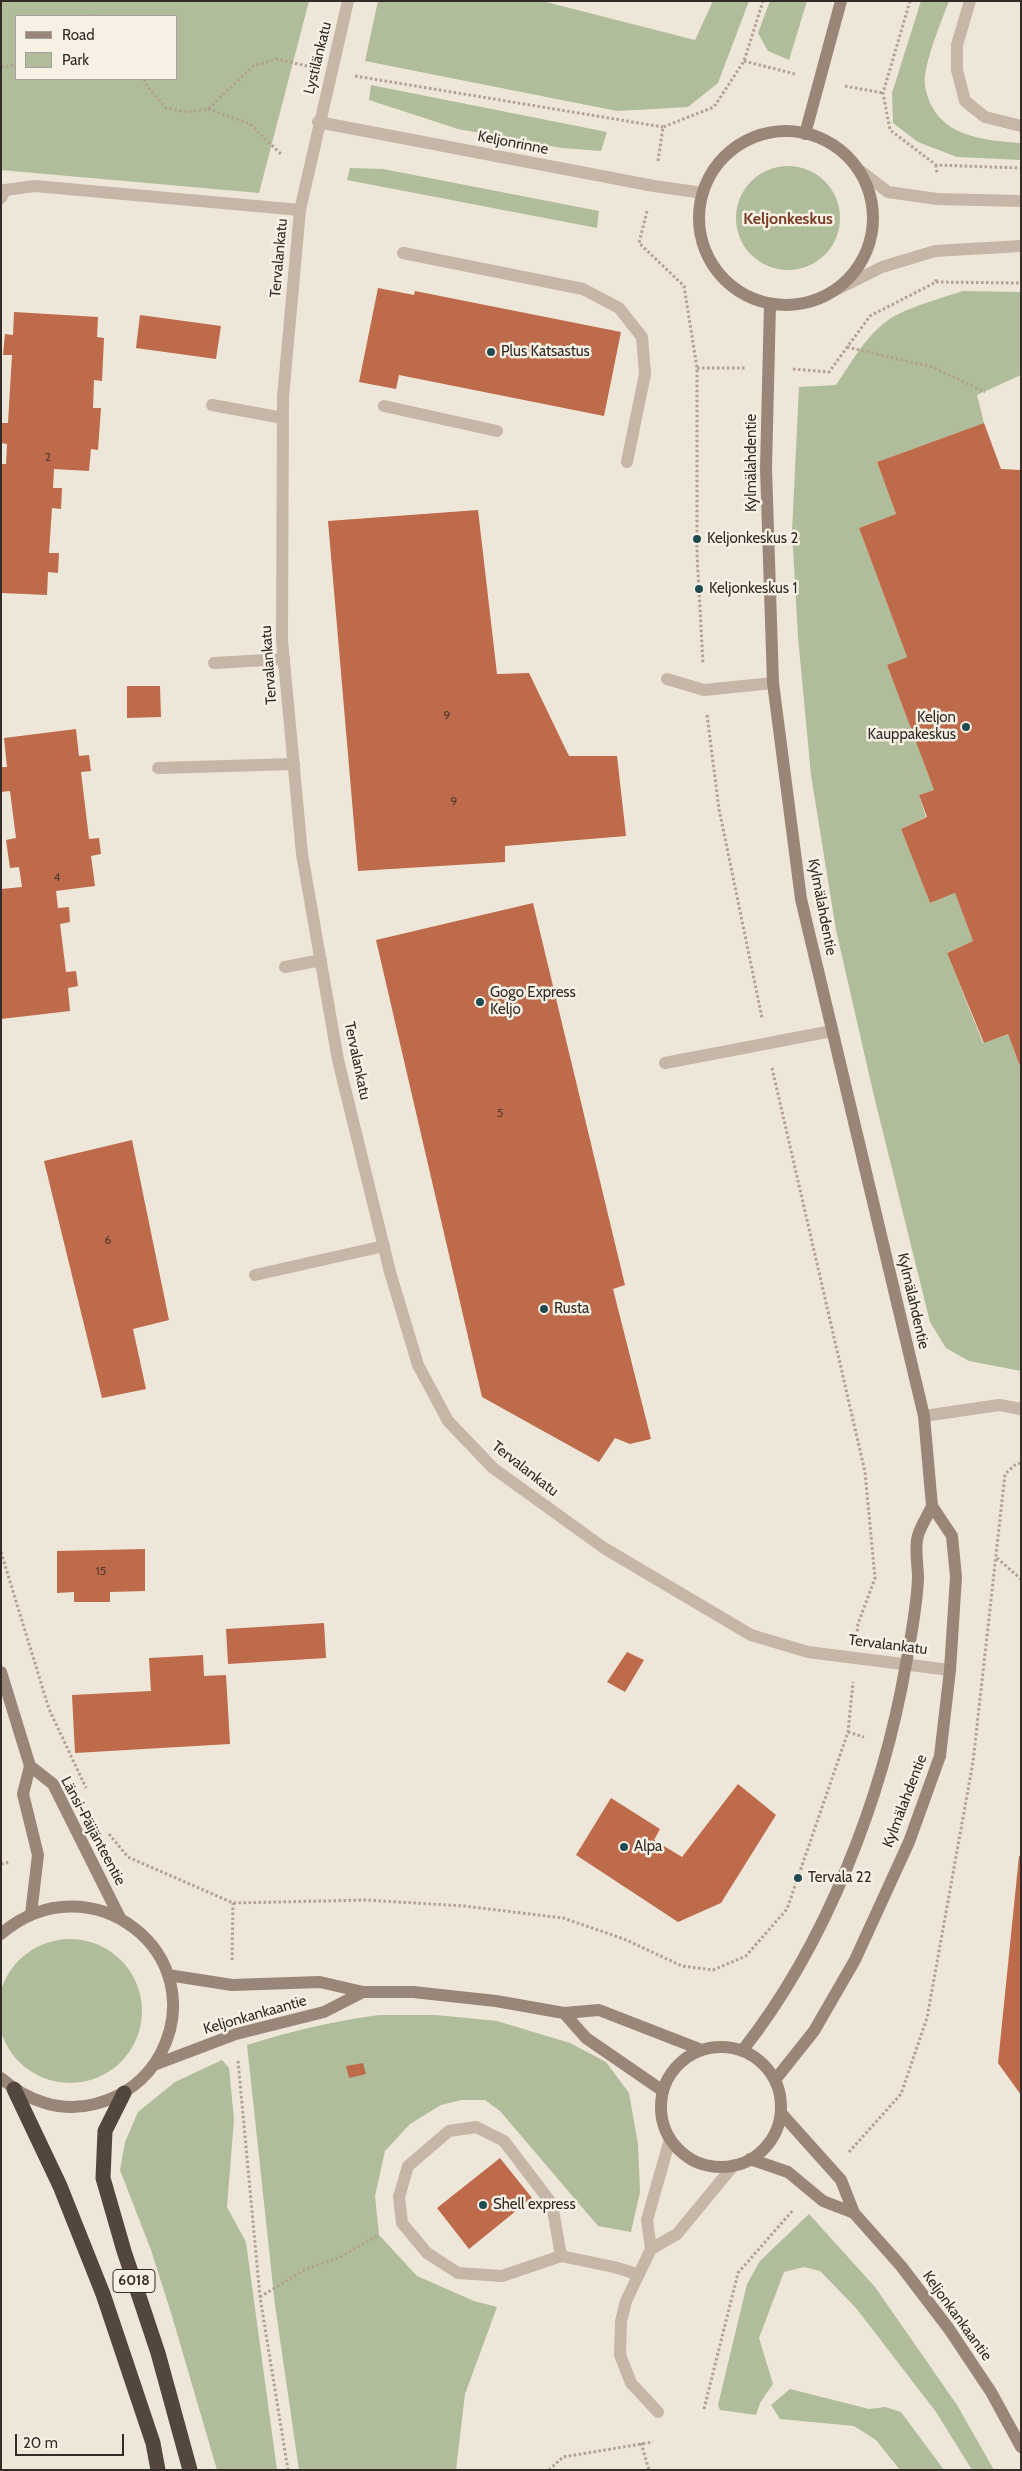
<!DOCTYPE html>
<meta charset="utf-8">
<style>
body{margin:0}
#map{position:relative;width:1022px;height:2471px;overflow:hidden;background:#efe6da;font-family:Cabin,sans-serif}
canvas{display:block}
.frame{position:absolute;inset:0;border:2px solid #332b27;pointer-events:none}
.legend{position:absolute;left:15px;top:15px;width:162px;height:65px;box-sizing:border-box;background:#f7f0e5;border:1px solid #a9a199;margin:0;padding:6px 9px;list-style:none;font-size:15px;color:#332b27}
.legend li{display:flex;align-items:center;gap:10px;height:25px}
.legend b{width:25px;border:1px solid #a9a199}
.scale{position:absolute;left:15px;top:2434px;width:109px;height:22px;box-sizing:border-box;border:2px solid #332b27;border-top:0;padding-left:6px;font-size:15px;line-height:18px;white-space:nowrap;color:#332b27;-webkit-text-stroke:4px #f7f0e5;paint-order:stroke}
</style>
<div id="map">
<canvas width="1022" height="2471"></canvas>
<div class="frame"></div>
<ul class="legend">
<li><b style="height:6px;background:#998678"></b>Road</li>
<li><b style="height:14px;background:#b0bd9b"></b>Park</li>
</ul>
<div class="scale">20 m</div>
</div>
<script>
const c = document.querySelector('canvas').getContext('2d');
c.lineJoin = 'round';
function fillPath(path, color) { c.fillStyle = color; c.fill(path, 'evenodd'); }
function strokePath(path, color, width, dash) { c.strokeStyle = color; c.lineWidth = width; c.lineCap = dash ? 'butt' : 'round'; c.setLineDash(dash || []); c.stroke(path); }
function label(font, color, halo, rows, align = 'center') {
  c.font = font + ' Cabin,sans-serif'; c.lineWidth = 5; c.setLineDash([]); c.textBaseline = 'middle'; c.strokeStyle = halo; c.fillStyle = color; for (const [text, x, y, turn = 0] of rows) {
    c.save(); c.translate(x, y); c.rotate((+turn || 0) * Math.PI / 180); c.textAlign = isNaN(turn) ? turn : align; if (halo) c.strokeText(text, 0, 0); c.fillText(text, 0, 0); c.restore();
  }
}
fillPath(new Path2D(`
 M1 1H309L259 193 1 170ZM176 16V79H16V16Z
 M378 1H542L695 40 713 1H749L718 83 688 107 617 111 365 61Z
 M770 1H807L789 60 768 51 758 33Z
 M921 1H949C942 20 922 67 925 86 934 136 980 140 1021 143V160L957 157 918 142 893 123 892 93Z
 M371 85 607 132 601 151 562 148 458 129 369 100Z
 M736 218a52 52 0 1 1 104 0a52 52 0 1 1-104 0Z
 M350 168 383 169 599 211 597 228 347 180Z
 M963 291 1021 292V375L977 395 984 423 877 462 896 514 859 528 907 657 887 665 934 790 919 795 926 817 901 829 930 903 955 893 973 941 947 953 983 1043 1008 1034 1021 1069V1371L969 1361 946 1348 930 1322 874 1096 836 930 811 775 798 637 792 531 799 387 836 385C851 363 865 337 887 321 904 308 942 298 963 291Z
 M-2 2011a72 72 0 1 1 144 0a72 72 0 1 1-144 0Z
 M379 2015H436L497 2021 570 2043 606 2062 629 2093 638 2144 640 2192 631 2232 598 2226 500 2111 485 2100H461L441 2105 410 2124 385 2151 375 2196 379 2235 417 2276 474 2301 497 2307 465 2394 456 2470H299L275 2305 247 2045C291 2031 334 2021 379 2015Z
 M222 2060 229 2068 234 2119 227 2207 246 2242 277 2470H217L172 2316 151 2250 120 2170 125 2142 138 2112 175 2082Z
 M809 2214 875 2287 957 2405 994 2470H972L936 2412 856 2308 820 2271 804 2267 784 2272 759 2338 773 2384 760 2403 756 2415 720 2410 718 2405 747 2284 760 2261Z
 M790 2389 869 2409 885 2407 901 2412 944 2470H900L876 2440 854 2426 780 2419 771 2405Z`), '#b0bd9b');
fillPath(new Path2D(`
 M378 288 414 295 415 291 621 332 604 416 399 375 396 389 359 382Z
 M14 312 98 317 97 337 104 338 102 381 94 380 93 408H101L98 450 91 449 89 471 54 469 53 488H62L61 509 52 508 49 553H59L58 573 48 572 47 595 1 593V464H6L7 444 1 443V423H8L12 355H3L5 334 13 335Z
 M140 315 221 326 216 359 136 348Z
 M984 423 1001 469 1021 470V1069L1008 1034 984 1043 947 953 973 941 955 893 930 903 901 829 927 817 919 795 934 790 887 665 907 657 859 528 896 514 877 462Z
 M478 510 497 674 529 673 569 756H617L626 836 505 846V862L358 871 328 521Z
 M127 686H160L161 717 127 718Z
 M76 729 79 756 89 755 91 771 81 772 89 839 99 838 101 854 91 856 95 886 56 891 58 908 69 907 70 922 60 924 66 972 76 971 78 986 68 988 70 1011 1 1019V889L22 887 19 867 10 868 6 840 16 838 10 791 1 792V767H7L4 738Z
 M533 903 625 1285 613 1289 651 1439 630 1444 615 1438 599 1462 482 1397 376 940Z
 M132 1140 169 1320 133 1329 146 1389 102 1398 44 1161Z
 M145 1549V1591L110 1592V1602H74V1592L57 1593V1551Z
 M324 1623 326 1658 228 1664 226 1629Z
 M627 1652 644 1660 625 1692 607 1682Z
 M203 1655 204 1676 226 1675 230 1744 75 1753 72 1695 151 1691 149 1658Z
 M738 1784 776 1815 721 1903 678 1922 576 1855 611 1798 660 1829 654 1840 682 1857Z
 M1019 1856H1021V2095L998 2063Z
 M363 2063 366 2074 349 2078 346 2066Z
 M500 2158 532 2198 469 2249 437 2208Z`), '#bd6b4a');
strokePath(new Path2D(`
 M910 1 883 93 890 130 936 165 1021 168
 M87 16H99
 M744 61 795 74
 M1 67 16 65
 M355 76 663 127
 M144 79 147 86 166 108 187 112 208 109 253 66 277 59 307 66
 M845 86 883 93
 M208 109 250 124 281 154
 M658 161 663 127 714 107 744 61 763 1
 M936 165 937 174
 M647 211 639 243 684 286 697 368V554L703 664
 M936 282 1021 283
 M847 347 932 367 985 392
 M697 368H745
 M793 369 829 372 870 316 936 282V278
 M707 715 719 809 762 1018
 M772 1068 865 1472 875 1578 858 1624 857 1633
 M1 1552 49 1709 86 1788
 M997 1558 1021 1579
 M848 1732 864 1737
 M109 1834 128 1857 233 1903 366 1900 464 1906 563 1918 624 1939 682 1966 713 1970 746 1956 787 1909 848 1732 853 1682
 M1 1864 11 1862
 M232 1960 233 1903
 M238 2061 260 2297 288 2470
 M849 2152 901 2094 927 2018 973 1762 1005 1474 1016 1464 1021 1463
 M260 2297 304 2270 340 2257 379 2235
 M704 2409 738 2273 793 2210
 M641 2443 649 2470
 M549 2470 563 2457 653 2442`), '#b2a191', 3, [2.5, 2.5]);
strokePath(new Path2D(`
 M970 1 957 45V70L965 101 985 117 1021 126
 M858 169 888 192 937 199 1021 201
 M1 198 5 190 35 186 300 210
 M403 253 583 289 619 308 642 337 645 374 627 462
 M838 289 882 267 935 251 1021 246
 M212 405 283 418
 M384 406 497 431
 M214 663 284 659
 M667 679 704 690 773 683
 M158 768 294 764
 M285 967 321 960
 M665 1063 832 1031
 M255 1275 384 1246
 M924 1416 999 1405 1021 1409
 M561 2256 502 2276 458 2273 427 2253 402 2223 399 2197 408 2166 449 2131 476 2127 504 2141 552 2204 561 2256 614 2267 637 2274`), '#c6b6a7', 12);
strokePath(new Path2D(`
 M348 1 300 210 283 397 282 640 302 854 338 1060 390 1272 418 1365 448 1421 493 1468 604 1548 751 1635 808 1652 950 1670
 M318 122 654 186 703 193
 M651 2249 647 2220 670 2139
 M658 2412 631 2383 620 2355 621 2321 626 2301 651 2249 677 2234 734 2165`), '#c6b6a7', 12);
strokePath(new Path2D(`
 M699 218a87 87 0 1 1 174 0a87 87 0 1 1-174 0Z
 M805 134 841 1
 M770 304 766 468 773 683 801 899 924 1416 932 1506 952 1536 956 1577 950 1670 940 1756 909 1842 855 1960 814 2031 775 2080
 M1 1672 30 1766 23 1794 38 1855 31 1914
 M30 1766 53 1784 120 1918
 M1 1934C89 1858 214 1953 160 2055 146 2080 123 2097 95 2104 61 2113 27 2101 1 2078
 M168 1975 232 1985 320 1982 363 1992H413L496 2001 564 2013 599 2010 702 2050
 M564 2013 586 2038 663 2091
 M661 2107a60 60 0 1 1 120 0a60 60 0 1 1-120 0Z
 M742 2051C826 1945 883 1797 906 1664 911 1636 917 1606 918 1578 918 1566 915 1552 917 1540 918 1529 928 1516 932 1506
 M154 2065 236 2034 324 2012 363 1992
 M781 2113 841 2180 854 2213 901 2266 949 2329 991 2392 1021 2447
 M750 2159 788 2172 823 2201 854 2213`), '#998678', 12);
strokePath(new Path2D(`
 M14 2089 60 2186 103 2294 153 2443 158 2470
 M124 2093 105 2131 103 2178 124 2251 158 2353 190 2470`), '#53463e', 15);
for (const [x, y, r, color] of [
 [491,352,5,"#204c51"],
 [697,539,5,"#204c51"],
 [699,589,5,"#204c51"],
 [966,727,5,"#204c51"],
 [480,1002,5,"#204c51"],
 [544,1309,5,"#204c51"],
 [624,1847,5,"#204c51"],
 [798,1878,5,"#204c51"],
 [483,2205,5,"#204c51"]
]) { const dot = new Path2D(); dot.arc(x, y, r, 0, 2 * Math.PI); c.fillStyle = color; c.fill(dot); strokePath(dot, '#f7f0e5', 2); }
label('12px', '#563b30', null, [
 ["2",48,457],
 ["9",447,715],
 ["9",454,801],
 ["4",57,877],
 ["5",500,1113],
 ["6",108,1240],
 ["15",101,1571]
]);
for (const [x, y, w] of [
 [134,2281,42]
]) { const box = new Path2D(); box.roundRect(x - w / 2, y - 11.5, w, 23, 4); c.fillStyle = '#f7f0e5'; c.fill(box); strokePath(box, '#332b27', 1); }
label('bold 14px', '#332b27', null, [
 ["6018",134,2281]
]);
label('15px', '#332b27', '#f7f0e5', [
 ["Lystilänkatu",318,58,-76],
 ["Keljonrinne",513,143,11],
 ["Tervalankatu",279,258,-85],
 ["Kylmälahdentie",752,463,-90],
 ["Tervalankatu",269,665,-94],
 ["Kylmälahdentie",822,907,79],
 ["Tervalankatu",357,1061,78],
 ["Kylmälahdentie",913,1301,77],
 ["Tervalankatu",525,1469,38],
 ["Tervalankatu",888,1645,7],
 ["Kylmälahdentie",905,1801,-69],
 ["Länsi-Päijänteentie",93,1831,62],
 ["Keljonkankaantie",255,2015,-16],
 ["Keljonkankaantie",957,2316,54]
]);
label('15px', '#332b27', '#f7f0e5', [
 ["Plus Katsastus",501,352],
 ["Keljonkeskus 2",707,539],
 ["Keljonkeskus 1",709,589],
 ["Keljon",956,718,"right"],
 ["Kauppakeskus",956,735,"right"],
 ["Gogo Express",490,993],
 ["Keljo",490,1010],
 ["Rusta",554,1309],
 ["Alpa",634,1847],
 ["Tervala 22",808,1878],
 ["Shell express",493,2205]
], 'left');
label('bold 16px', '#7c3e26', '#f7f0e5', [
 ["Keljonkeskus",788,219]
]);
</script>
